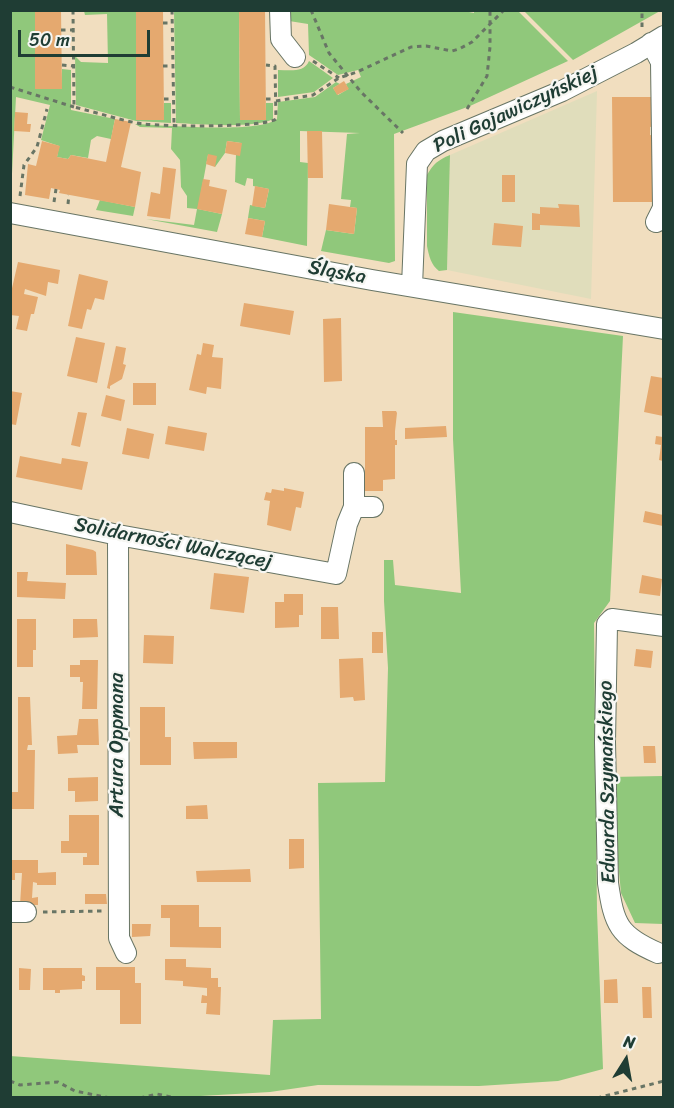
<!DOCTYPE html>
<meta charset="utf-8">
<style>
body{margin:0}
#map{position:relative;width:674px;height:1108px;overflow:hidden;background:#f1debf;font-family:Sriracha,sans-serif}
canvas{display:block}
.frame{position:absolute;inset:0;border:12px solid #1f3d34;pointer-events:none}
.north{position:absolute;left:596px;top:1030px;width:60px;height:60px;-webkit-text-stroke:4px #f6f6f2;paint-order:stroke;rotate:11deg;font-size:16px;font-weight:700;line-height:24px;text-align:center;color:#1f3d34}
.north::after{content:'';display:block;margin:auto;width:21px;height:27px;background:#1f3d34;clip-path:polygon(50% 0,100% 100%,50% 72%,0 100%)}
.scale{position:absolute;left:18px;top:30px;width:132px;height:27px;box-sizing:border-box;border:3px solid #1f3d34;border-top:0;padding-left:8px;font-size:18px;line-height:21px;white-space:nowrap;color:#1f3d34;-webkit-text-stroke:4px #f6f6f2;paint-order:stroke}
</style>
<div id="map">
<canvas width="674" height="1108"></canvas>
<div class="frame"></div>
<div class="north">N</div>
<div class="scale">50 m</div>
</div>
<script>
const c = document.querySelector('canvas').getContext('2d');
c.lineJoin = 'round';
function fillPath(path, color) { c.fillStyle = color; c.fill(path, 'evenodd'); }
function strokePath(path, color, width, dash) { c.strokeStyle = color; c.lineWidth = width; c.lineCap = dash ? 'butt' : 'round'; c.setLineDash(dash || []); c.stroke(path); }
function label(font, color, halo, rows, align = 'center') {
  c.font = font + ' Sriracha,sans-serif'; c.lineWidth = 4.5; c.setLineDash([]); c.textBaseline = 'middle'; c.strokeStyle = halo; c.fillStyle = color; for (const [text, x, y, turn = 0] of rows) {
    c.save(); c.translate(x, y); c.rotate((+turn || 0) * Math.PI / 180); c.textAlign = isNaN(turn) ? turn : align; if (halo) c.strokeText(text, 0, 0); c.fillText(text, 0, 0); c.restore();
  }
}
fillPath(new Path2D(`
 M597 91 591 299 447 270 450 155Z`), '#e0ddbb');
fillPath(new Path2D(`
 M459 10 474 13V11H518L568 61 470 106 394 134 395 261 389 263 321 251 326 230 354 234 357 208 350 207 351 200 341 199 347 134 360 133 300 131V162L308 163 307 246 262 237 265 221 248 218 250 205 265 208 269 189 253 186V179L247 178 245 186 235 182 236 155 241 143 227 141 225 153 215 167 208 155 198 209 222 214 217 232 146 219 194 225 197 209 187 208V196L181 187 180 160 171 149 172 128 140 127 135 124C163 125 258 134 277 119L278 102 315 97 336 82 340 84 333 88 338 95 348 89 346 84 361 77 358 70 338 75 309 55 308 24 289 21 286 11Z
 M11 11H35V89H61L62 69 71 70V110L115 119 111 139 97 136 91 140 88 158 71 155 68 159 57 157 59 146 41 140 50 105 16 97 11 193Z
 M84 11H136V120H163L164 103H171V123L136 121 76 105 75 56 81 62 108 63 107 14 85 15Z
 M174 11H239L240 120H266V103H273V119C254 129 198 124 176 123Z
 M524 11H660L573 60Z
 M309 61 333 78 314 92 278 97V70C290 70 304 73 309 61Z
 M450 155 447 270 439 271C431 265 429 256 427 246V175C433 164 438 160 450 155Z
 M100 200 135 207 133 216 96 210Z
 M453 312 623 336 610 601 594 623 597 911 603 1069 558 1081 479 1086 318 1085 270 1092 166 1098H11L10 1056 270 1075 273 1020 321 1019 318 783 385 782 388 668 384 601V560H393L395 585 461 593 453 439Z
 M663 776V924L635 923 621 893 610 777Z`), '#90c87b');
fillPath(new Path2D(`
 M35 10H61L62 89H35Z
 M136 10H163L164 120H136Z
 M239 10H265L266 120H240Z
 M344 81 349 89 337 95 333 88Z
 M612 97H657L656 126 650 127V135L656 136 657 202H613Z
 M15 112 28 113 27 124H31L30 132 14 131Z
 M115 119 131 122 121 167 141 172 135 207 59 193 60 190 51 188 49 199 25 195 28 164 36 166 42 141 60 146 57 157 68 159 71 155 106 162Z
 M307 131H322L323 178H308Z
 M227 141 242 143 240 156 225 153Z
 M208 154 217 156 215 167 206 164Z
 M163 167 176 169 170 219 147 216 151 192 160 194Z
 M502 175H515V202H502Z
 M203 179 210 180 209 186 227 190 222 214 197 209Z
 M255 186 269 189 265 208 252 206Z
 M329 204 357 208 354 234 326 230Z
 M558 204 579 205 580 227 540 225V230H532V213L540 214V207L559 208Z
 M248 218 265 221 262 237 245 234Z
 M494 223 523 226 521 247 492 245Z
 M18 262 60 270 58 284 48 282 46 296 25 289 24 294 38 297 34 314H31L27 331 16 329 19 316 10 315V297Z
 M79 274 108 281 104 300 95 298 91 310 87 309 82 329 68 326Z
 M244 303 294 311 290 335 240 326Z
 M341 318 342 381 324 382 323 319Z
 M76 337 105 343 97 383 67 376Z
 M203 343 214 345 212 357 223 358 221 389 207 387 206 394 189 390 197 354 201 355Z
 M116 346 126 348 123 364 126 365 122 379 110 386V389L107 388Z
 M651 376 663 378V416L644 412Z
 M133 383H156V405H133Z
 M10 391 22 393 16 425 10 424Z
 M106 395 125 400 121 421 101 416Z
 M382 411H396L397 413 395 431V440H397V445H395V479L383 480V491H360V474H365V427H383Z
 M78 412 87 413 80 447 71 445Z
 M168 426 207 433 204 451 165 444Z
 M446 426 447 437 405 439V428Z
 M127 428 154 434 149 459 122 454Z
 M656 436 663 437V461L659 460 661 445 655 444Z
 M20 456 61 464 62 458 88 462 82 490 16 477Z
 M284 488 304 492 301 508 296 507 291 531 267 525 270 501 264 500 266 492 271 493 272 489 284 491Z
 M645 511 663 515V526L643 522Z
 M66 544 93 550 96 552 97 575H66Z
 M17 572H28L27 581 66 583 65 599 17 597Z
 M214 573 249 577 244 613 210 609Z
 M642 575 662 579 660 596 639 593Z
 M284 594H303V615H299V627L275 628V602H284Z
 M321 607H338L339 639H321Z
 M17 619H36V650H33V667H17Z
 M73 619H97L98 637 73 638Z
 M372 632H383V653H372Z
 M144 635 174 636 173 664 143 663Z
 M636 649 653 651 651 668 634 666Z
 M363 658 365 700 354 701 353 697 340 698 339 659Z
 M80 660H98L97 709H82L83 682H80V677H70V665H80Z
 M18 697H30L32 745H28L27 750H35L34 809H10V792H18Z
 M140 707H165V737H171V765H140Z
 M79 719H98L99 745H77L78 753 58 754 57 736 77 735Z
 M193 742H237V758L194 759Z
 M643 746H655L656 763H644Z
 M98 777V801L75 802V791H68V778Z
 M207 805 208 819H186V806Z
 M69 815H99V865H83V857H87V853H61V841H69Z
 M289 839H304V868L289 869Z
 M10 860H38V873L56 872V885H37V883L33 882 32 898 38 897V905H20L22 873H15V880H10Z
 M250 869 251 882H197L196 871Z
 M85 894H106L107 904H85Z
 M161 905H199V927H221V948L170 947V918H161Z
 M132 924H151L150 936 132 937Z
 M165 959H186V967L211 968V978H218V987H221L220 1015 206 1014 207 1003H201L202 995 207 996V988L183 986V981L165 980Z
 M96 967H135V983H141V1024H120V990H96Z
 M19 968 31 969 30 990H19Z
 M43 968H82V975L85 976V981H82V989L60 990V993H55V990H43Z
 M617 979 618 1003H604V980Z
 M642 987H651L652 1018H643Z`), '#e5a96f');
const minor = new Path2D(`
 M280 10 281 39 295 57
 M651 43 661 62 663 208 656 222
 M10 213 372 280 664 329
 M412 286 417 164 426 151 443 141 562 91 636 53 664 36
 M354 473V507
 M10 512 118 535 336 574 347 524 354 507H373
 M118 535 119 938 126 953
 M10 912H26
 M658 953C619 936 614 925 608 883L605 742 607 624 612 619 664 626`);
strokePath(minor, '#687565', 22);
strokePath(new Path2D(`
 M73 10 74 107C95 112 116 119 137 123 155 127 264 128 276 119L275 66 266 65
 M172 10 174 125
 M311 10 329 53 361 92 403 133
 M163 23H172
 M642 27V10
 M61 30H73
 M313 61 339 78
 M62 65 73 66
 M163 66H173
 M10 87 74 107
 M164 99H173
 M266 99H275
 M276 101 313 95 339 78 357 72 411 47 426 46 452 51 459 49 472 42 504 10
 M467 109 487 76 490 47V10
 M20 196 24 165 37 147 47 109
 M54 202 56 189
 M68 204 69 195
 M43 912 102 911
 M10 1081 20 1085 58 1082 75 1091 110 1098
 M140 1098 157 1094 176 1098
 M256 1098H299
 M597 1098 664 1081`), '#687565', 3, [4.5, 4.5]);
strokePath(minor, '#fff', 20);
label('20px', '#1f3d34', '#f6f6f2', [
 ["Poli Gojawiczyńskiej",516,110,-25],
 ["Śląska",337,273,10],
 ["Solidarności Walczącej",173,544,11],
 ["Artura Oppmana",118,745,-90],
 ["Edwarda Szymańskiego",608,782,-91]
]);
</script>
